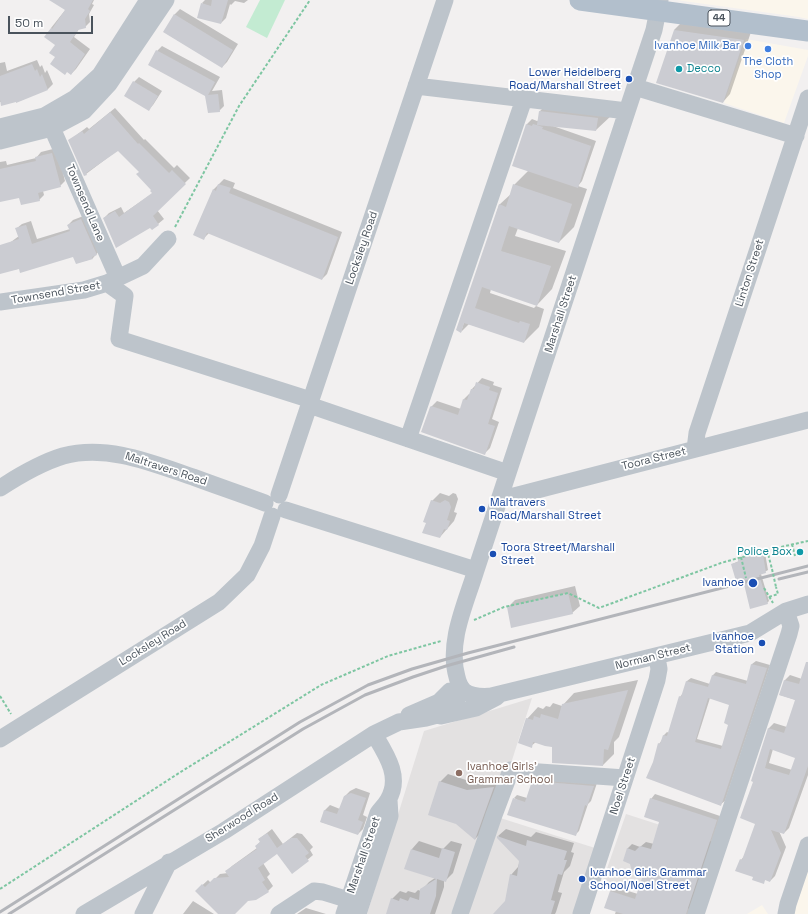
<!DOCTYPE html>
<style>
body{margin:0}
#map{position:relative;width:808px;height:914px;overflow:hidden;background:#f2f0f0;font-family:"Space Grotesk",sans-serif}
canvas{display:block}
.scale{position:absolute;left:8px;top:16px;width:85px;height:18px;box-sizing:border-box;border:2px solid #4a535c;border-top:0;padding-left:5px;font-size:12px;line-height:14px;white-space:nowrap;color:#4a535c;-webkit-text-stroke:3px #fff;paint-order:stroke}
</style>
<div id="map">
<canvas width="808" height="914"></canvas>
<div class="scale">50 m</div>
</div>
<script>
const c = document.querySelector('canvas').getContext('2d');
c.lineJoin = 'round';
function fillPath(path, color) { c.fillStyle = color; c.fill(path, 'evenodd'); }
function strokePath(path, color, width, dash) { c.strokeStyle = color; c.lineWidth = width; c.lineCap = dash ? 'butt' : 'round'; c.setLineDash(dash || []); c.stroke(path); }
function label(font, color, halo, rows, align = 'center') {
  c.font = font + ' "Space Grotesk",sans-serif'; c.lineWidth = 3.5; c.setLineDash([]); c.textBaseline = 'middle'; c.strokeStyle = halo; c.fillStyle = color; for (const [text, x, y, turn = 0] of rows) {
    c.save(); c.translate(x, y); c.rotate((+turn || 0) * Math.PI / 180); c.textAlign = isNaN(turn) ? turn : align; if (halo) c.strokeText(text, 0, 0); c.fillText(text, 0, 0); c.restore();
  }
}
fillPath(new Path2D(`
 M676 0H808V19L799 17Z
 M746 39 808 50V56L784 123 724 103Z
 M808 870V914H794V913Z
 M762 905 768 914H747Z`), '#fbf6ec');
fillPath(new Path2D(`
 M532 698 494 816 595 848 574 914H367L424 731Z
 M626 814 716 843 693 910 603 880Z`), '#e3e1e1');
fillPath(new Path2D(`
 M260 0H285L267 38 246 27Z`), '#c3ebd2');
fillPath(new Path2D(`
 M63 0H94L92 4 94 5 89 14 90 22 85 27 79 29 74 37 90 49 76 69 71 74 57 57 56 45 51 28 66 9Z
 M205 0H248L244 3 235 1 231 5 230 4 226 18 221 23 202 3Z
 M180 9 238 44 227 62 222 67 164 32 175 14Z
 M682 22 751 32 730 94 723 102 674 30Z
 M162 46 220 77 212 91 222 90 224 106 219 111 206 95 157 51Z
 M37 60 40 67 42 65 45 73 47 70 53 84 48 89 17 102H0V63L5 62 7 71Z
 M139 77 162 91 153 105 148 110 134 82Z
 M555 96 612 115 596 130 553 126 596 141 582 181 578 186 587 189 574 227 559 242 518 228 515 236 566 251 552 289 537 305 491 289 490 293 534 308 536 306 544 309 539 327 524 342 469 324 461 332 499 205 512 193 514 185 529 170 527 124 532 119 537 121 539 120 540 111Z
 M115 108 144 140 145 139 174 168 177 165 190 178 157 210 164 219 152 229 150 227 104 218 109 213 121 207 124 213 153 193 152 190 140 172 118 150 86 174 70 140 87 127 89 129Z
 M57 148 65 181 60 186 43 191 44 195 39 200 20 196 0 201V162L6 161 7 165 36 158 41 152Z
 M224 179 235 183 233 188 342 232 327 274 322 279 209 233 204 238 213 190Z
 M86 215 101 249 93 258 85 261 74 256 0 273V250L19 236 17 228 22 224 31 221 37 239 70 229 68 225 73 220Z
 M482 378 494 382 493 385 502 388 492 419 499 422 490 448 485 453 431 407 437 401 461 409 464 399 469 394H470L472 389Z
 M440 493 449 496 453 493 456 494 458 499 454 512 457 513 454 521 440 537 427 522 432 501Z
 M757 553V555L765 553 768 570 761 574 769 601 767 603 743 578 732 564 739 561 741 557Z
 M575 586 580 606 572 613 508 607 515 600Z
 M756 661 770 665 725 801 721 804 654 762 659 744 662 740 664 735 667 732 669 733 680 697 683 693 687 681 691 678 710 684 713 675 716 672 748 681 752 664ZM710 698 731 704 729 724 723 746 697 739Z
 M808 665V775L789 828 784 833 779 831 786 847 775 876 770 881 766 879 763 882 754 877 741 860 745 855 756 823 754 781H752L769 728 774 723 787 727 796 700 780 695 785 680 790 675 802 679ZM773 749 796 757 792 770 769 763Z
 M638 680 619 737 614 742V754L603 765 553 746 536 742 531 746 527 719 538 707 543 709 546 706 550 707 553 703 562 706 574 693Z
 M448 774 475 783 501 780 482 832 475 839 440 782Z
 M536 778 597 783 591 801 588 804 579 831 576 834 514 798 517 795 527 798 533 782Z
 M356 788 370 793 363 815 367 817 363 829 358 834 321 822 325 810 330 805 340 809 344 797 350 791Z
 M655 794 720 816 692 914H615L616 911 610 891 615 887 638 894 645 874 627 849 632 844 640 847 646 842 654 844 661 822 651 799Z
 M272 829 283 844 297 833 302 834 313 847 310 850 313 855 292 873 277 853 263 863 270 874 267 877 273 886 268 891 247 900 234 914H220L196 891 208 880 211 883 220 874 228 873 227 871 232 866 257 848 256 846 261 841 259 839Z
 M506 829 531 837 536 832 574 843 571 852 574 853 570 866 564 872 558 892 562 893 556 912 555 914H495L506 902 511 875 518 867 520 860 498 836Z
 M419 841 443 849 451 841 462 844 453 873 445 881H444V887L435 914H387L392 899 400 891 406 893 408 891 415 893 418 890 421 891 429 882 435 878 405 868 412 849Z
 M193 901 214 914H183Z
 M306 908 326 914H297Z`), '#0003');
fillPath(new Path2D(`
 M49 0H93L88 9 90 11 85 19 86 28 78 30 70 42 85 54 71 75 67 72 65 75 50 64 55 57 49 53 55 45 44 37 51 28 52 29 65 10Z
 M212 0H228L221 24 197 18 201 3 211 6Z
 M174 14 233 50 222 68 163 32Z
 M674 30 744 40 723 103 656 83Z
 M156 50 215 82 208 95 218 94 220 112 208 113 205 96 148 65Z
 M32 64 35 71 37 69 40 77 42 74 48 90 16 103V102L1 106 0 99V76Z
 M133 81 158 96 149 111 124 96Z
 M539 111 598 118 596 131 537 125Z
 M110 112 138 144 139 143 169 173 172 170 186 184 153 216 159 225 152 230 150 228 116 248 103 218 115 211 119 217 152 193 150 191 151 190 136 174 139 172 118 151 86 173 87 175 84 176 68 140 82 131 84 134Z
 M526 124 532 126 533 124 543 127 542 129 591 146 578 188 512 166Z
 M52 153 61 187 38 193 40 201 21 205 19 198 0 202V169L36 161 35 157Z
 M218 184 231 188 229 193 338 237 322 280 207 233 204 240 193 235 213 189 216 191Z
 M513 184 572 204 559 243 509 226 501 251 551 266 537 306 482 287 475 308 519 323 520 321 530 324 524 343 464 323 461 333 456 330 499 204 506 207Z
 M81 219 97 255 92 257 93 259 76 264 73 257 20 273 19 269 0 274V245L19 239 15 228 26 225 32 244 70 231 67 225Z
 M476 382 490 387 489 390 498 393 488 424 495 426 485 455 421 432 430 407 431 406 458 415 463 399 467 400 471 389H474Z
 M431 500 440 503 445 500 449 502 451 507 447 520 450 521 447 530 444 529 440 538 422 533 426 523 423 522Z
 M755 555V557L763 555 766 573 759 575 768 604 750 609 743 580 736 581 731 564 738 562V559Z
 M568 593 573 614 511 628 507 607Z
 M806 662H808V766L784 834 771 830 781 853 770 882 765 880 764 884 752 880 753 877 735 871 740 859 742 860 755 824 740 818 753 782 751 781 768 728 784 733 795 700 779 695 784 680 799 684ZM770 749 795 758 789 775 765 768Z
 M751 664 767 668 721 806 646 778 653 762 658 743 660 744 663 735 667 736 679 696 681 697 686 681 708 687 712 675 746 684ZM708 698 729 705 724 723 728 725 721 749 695 742Z
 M628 690 608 750 604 749 603 766 552 763V747L545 746 533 742 532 748 518 743 526 718 533 720 534 716 540 718 541 714 558 719 562 704Z
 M439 781 467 790 494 787 475 840 456 824 428 815Z
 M532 781 594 786 587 806 585 805 576 836 507 815 513 798 525 802Z
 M351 793 366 798 358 820 363 822 358 835 320 822 324 810 337 814 344 796Z
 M650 798 717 820 686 914H623L604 908 610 891 635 899 643 875 632 872 630 864 623 861 627 848 635 851 640 846 651 849 659 822 644 817Z
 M267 833 277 848 291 838H297L309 853 305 856 309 861 292 874 277 854 258 868 265 880 262 882 269 892 256 900 248 901 235 914H218L195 891 202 884 205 887 214 878 229 877 225 871 257 849 255 846 260 842 258 839Z
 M497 836 526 846 527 840 567 851 564 860H567L562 875 558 874 551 900 555 901 551 914H493L505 901 510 874 517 876 519 861 497 838Z
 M442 848 455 852 446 882 437 879 436 896 430 914H386L391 898 399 901 400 898 408 901 410 897 419 900 420 889 436 879 404 869 411 849 439 858Z`), '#cbccd2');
strokePath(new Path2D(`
 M175 227 239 106 310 0
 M792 544 795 556
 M767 550 772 569
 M741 557 746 578
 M764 588 773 603
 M769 597 778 594 776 587
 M474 620 504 607 568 593 599 608 721 563 767 550 808 541
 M0 696 11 714
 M0 889 179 773 321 685 388 656 441 641`), '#7ec6a2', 2, [3, 2]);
strokePath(new Path2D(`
 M416 86 627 111
 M635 87 796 136
 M0 127 44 116 75 98 100 75 148 0
 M52 128 118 278
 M0 141 52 128 84 111 109 84 166 0
 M107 283 125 296 119 339 311 400
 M0 302 84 290 107 283 143 266 168 239
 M309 405 508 473
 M408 439 524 99
 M695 449 697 433 808 98
 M0 488C20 475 40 463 63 456 107 444 152 463 193 477 217 486 241 494 265 503
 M279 495 445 0
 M501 496H514L808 420
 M286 510 476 570
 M493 696C484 697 472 697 464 691 460 687 458 682 457 677 447 642 466 603 476 570L635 87 654 30 660 0
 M483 698 750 633 786 611 808 604
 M409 715 439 702 450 691
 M441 716 476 708 497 697
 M0 739 219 602 247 575 262 546 272 516
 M84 914 224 831 374 734 399 722 426 718 445 713 454 704 462 689
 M143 914 169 862
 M279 914 314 891 323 892 349 900
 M344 914 378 813C381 809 385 805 388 800 402 777 386 754 374 734
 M358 914 390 816 389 800
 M460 914 494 815 511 770 625 778
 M581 914 657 680 659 669 657 657
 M696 914 789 634 791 626 786 611
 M786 914 788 904 808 845`), '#bdc4cb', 17);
strokePath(new Path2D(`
 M580 0 808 31`), '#b2bfcc', 21);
strokePath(new Path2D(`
 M779 579 808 572
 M0 912 300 722 368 685 412 669 468 653 808 566
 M9 914 303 729 365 695 413 677 446 666 514 647`), '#b3b5ba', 3);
strokePath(new Path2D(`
 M772 569 776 587`), '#7ec6a2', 2, [3, 2]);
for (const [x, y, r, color] of [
 [748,46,4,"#3f7fe0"],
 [768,49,4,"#3f7fe0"],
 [679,69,4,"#0f9aa8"],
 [629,79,4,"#1a4fb4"],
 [482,509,4,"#1a4fb4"],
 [800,552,4,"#0f9aa8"],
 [493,554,4,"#1a4fb4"],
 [753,583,5,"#1a4fb4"],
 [762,643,4,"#1a4fb4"],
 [459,773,4,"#8d6e63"],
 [582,879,4,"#1a4fb4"]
]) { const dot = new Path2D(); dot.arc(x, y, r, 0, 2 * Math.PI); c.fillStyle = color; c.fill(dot); strokePath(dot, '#fff', 1.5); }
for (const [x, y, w] of [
 [719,18,22]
]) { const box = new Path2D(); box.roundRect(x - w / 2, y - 8, w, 16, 3); c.fillStyle = '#fff'; c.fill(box); strokePath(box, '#4a535c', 1); }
label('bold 10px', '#4a535c', null, [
 ["44",719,18]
]);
label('11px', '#366cbe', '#fff', [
 ["Ivanhoe Milk Bar",740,46],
 ["The Cloth",768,62,"center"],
 ["Shop",768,75,"center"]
], 'right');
label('11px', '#0d838f', '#fff', [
 ["Decco",687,69],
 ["Police Box",792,552,"right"]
], 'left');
label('11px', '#164399', '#fff', [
 ["Lower Heidelberg",621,73],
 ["Road/Marshall Street",621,86],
 ["Maltravers",490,503,"left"],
 ["Road/Marshall Street",490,516,"left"],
 ["Toora Street/Marshall",501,548,"left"],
 ["Street",501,561,"left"],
 ["Ivanhoe",744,583],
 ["Ivanhoe",754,637],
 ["Station",754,650],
 ["Ivanhoe Girls Grammar",590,873,"left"],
 ["School/Noel Street",590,886,"left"]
], 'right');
label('11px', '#4a535c', '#fff', [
 ["Townsend Lane",85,203,67],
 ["Locksley Road",362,248,-71],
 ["Linton Street",750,273,-72],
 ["Townsend Street",56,293,-10],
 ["Marshall Street",561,314,-72],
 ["Toora Street",654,459,-14],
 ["Maltravers Road",166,469,18],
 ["Locksley Road",153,643,-32],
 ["Norman Street",653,657,-14],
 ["Noel Street",623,786,-72],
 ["Sherwood Road",242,818,-32],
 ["Marshall Street",364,855,-71]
]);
label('11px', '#785e54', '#fff', [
 ["Ivanhoe Girls'",467,767],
 ["Grammar School",467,780]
], 'left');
</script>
